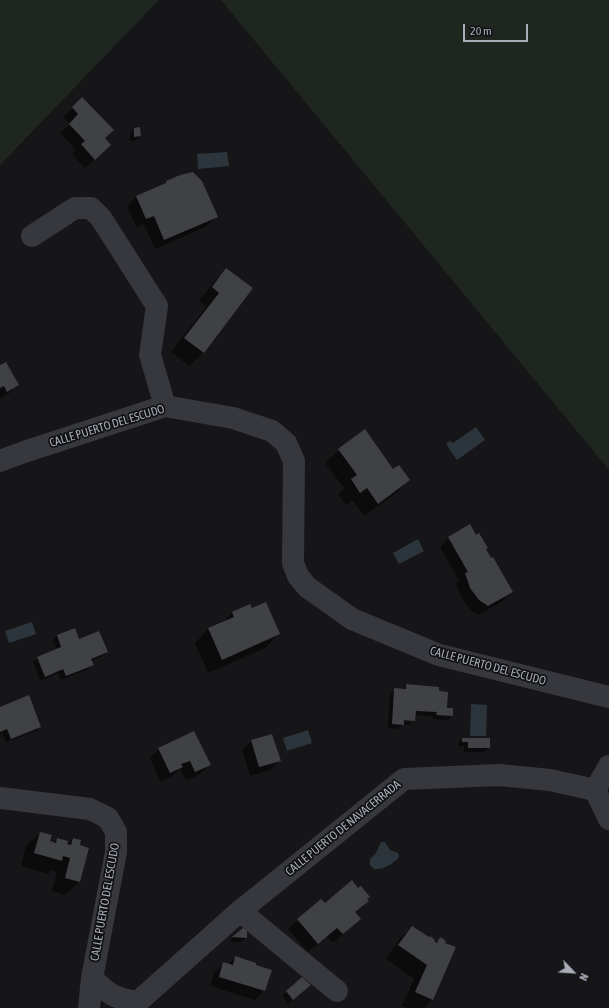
<!DOCTYPE html>
<style>
body{margin:0}
#map{position:relative;width:609px;height:1008px;overflow:hidden;background:#161618;font-family:"Asap Condensed",sans-serif}
canvas{display:block}
.north{position:absolute;left:553px;top:952px;width:40px;height:40px;-webkit-text-stroke:3px #111113;paint-order:stroke;rotate:115deg;font-size:11px;font-weight:700;line-height:16px;text-align:center;color:#a8adb8}
.north::after{content:'';display:block;margin:auto;width:14px;height:18px;background:#a8adb8;clip-path:polygon(50% 0,100% 100%,50% 72%,0 100%)}
.scale{position:absolute;left:463px;top:24px;width:65px;height:18px;box-sizing:border-box;border:2px solid #a8adb8;border-top:0;padding-left:5px;font-size:12px;line-height:14px;white-space:nowrap;color:#a8adb8;-webkit-text-stroke:3px #111113;paint-order:stroke}
</style>
<div id="map">
<canvas width="609" height="1008"></canvas>
<div class="north">N</div>
<div class="scale">20 m</div>
</div>
<script>
const c = document.querySelector('canvas').getContext('2d');
c.lineJoin = 'round';
function fillPath(path, color) { c.fillStyle = color; c.fill(path, 'evenodd'); }
function strokePath(path, color, width, dash) { c.strokeStyle = color; c.lineWidth = width; c.lineCap = dash ? 'butt' : 'round'; c.setLineDash(dash || []); c.stroke(path); }
function label(font, color, halo, rows, align = 'center') {
  c.font = font + ' "Asap Condensed",sans-serif'; c.lineWidth = 3.5; c.setLineDash([]); c.textBaseline = 'middle'; c.strokeStyle = halo; c.fillStyle = color; for (const [text, x, y, turn = 0] of rows) {
    c.save(); c.translate(x, y); c.rotate((+turn || 0) * Math.PI / 180); c.textAlign = isNaN(turn) ? turn : align; if (halo) c.strokeText(text, 0, 0); c.fillText(text, 0, 0); c.restore();
  }
}
fillPath(new Path2D(`
 M0 0H159L0 165Z
 M221 0H609V470Z`), '#1e261f');
fillPath(new Path2D(`
 M227 152 229 166 198 169 197 154Z
 M476 427 485 440 457 460 446 444 450 441 453 443Z
 M418 539 424 551 399 564 393 553Z
 M32 622 36 634 9 643 5 631Z
 M471 704 487 705 486 736H470Z
 M308 730 312 743 287 751 283 738Z
 M381 842H385L390 850 398 853 399 857C393 864 383 870 374 869L370 865V859L376 853Z`), '#2c353c');
fillPath(new Path2D(`
 M82 98 104 138 101 154 85 168 72 154 76 150 60 133 70 124 63 117Z
 M134 129 140 136 136 140 130 141V133Z
 M166 182 217 216 207 226 155 249 144 224 137 228 127 206 136 197 164 185Z
 M227 270 252 289 203 353 189 366 171 352 206 307 199 301 213 283Z
 M0 366 18 385 8 394 0 399Z
 M339 450 409 480 395 494 364 516 353 501 346 505 338 494 344 488 325 463Z
 M475 536 487 548 485 550 512 591 503 601 478 615 470 609 461 597 456 583 459 581 440 547 449 538Z
 M232 613 279 634 265 648 208 673 195 643 208 629 222 623Z
 M74 629 79 641 107 652 102 656 91 661 93 665 88 669 61 680 58 673 40 681 33 662 38 658 57 650 53 640 57 636Z
 M406 685 438 692 446 709 452 716 448 720 432 719 433 716 415 715 414 720 410 725 403 724 398 729 388 728 390 694 395 689 402 690ZM399 719 412 720V722L399 721Z
 M0 708 40 727 36 731 6 742 2 733 0 734Z
 M462 739 489 747 484 752H464V746H458V743Z
 M251 741 279 760 270 770 250 776 242 750Z
 M159 749 209 765 200 774 186 781 180 769 172 776 160 782 150 758Z
 M40 833 49 842 53 843 58 839 67 845 73 839 78 846 88 849 79 882 65 895 52 891 57 872 51 870 47 874 21 866 26 846Z
 M358 889 367 901 355 913 350 928 333 943 327 936 308 952 288 929 321 900 325 905Z
 M412 927 435 943 440 939 433 999 424 1008H408L402 1006 414 979 386 959 399 940Z
 M243 929 246 937 242 942H229Z
 M235 957 264 990 255 1000 210 986 214 973 224 963 228 965Z
 M302 978 305 989 288 1004 282 996Z`), '#0007');
fillPath(new Path2D(`
 M82 97 114 130 105 138 111 145 95 160 81 144 85 141 69 124 78 114 72 107Z
 M140 127 141 136 134 137V128Z
 M193 172 202 181 218 217 164 240 154 216 146 219 136 196 166 183V181L180 175Z
 M226 268 253 288 204 353 184 338 219 293 212 287Z
 M6 362 19 385 7 392 4 386 0 388V365Z
 M365 429 393 469 399 465 410 480 378 504 367 488 360 493 351 479 357 475 338 449Z
 M470 524 476 535 479 533 488 548 486 549 491 558 493 557 513 592 488 606 479 600 470 588 465 573 468 572 448 537Z
 M266 602 280 634 222 660 208 628 234 617 232 612 250 604 252 608Z
 M75 628 79 639 99 631 108 652 91 659 94 665 66 676 63 669 45 677 37 657 61 647 57 635Z
 M406 684 439 687V691L448 692 447 708H453V716L436 715 437 712 416 711 415 721 404 720V725L392 724 394 688 406 689Z
 M29 695 41 727 11 739 7 729 0 732V707Z
 M194 731 211 765 195 772 190 761 181 764 183 767 170 773 158 748Z
 M272 734 281 761 259 767 251 740Z
 M462 738H490V748H468V742H462Z
 M40 832 52 835 50 841 56 843 57 838 68 841 67 844 71 845 73 838 81 840 80 845 89 848 80 882 65 878 70 858 63 856 62 861 34 853Z
 M352 880 358 888 361 886 370 897 367 899 369 901 355 912 361 919 343 934 337 928 318 944 297 919 321 899 325 903Z
 M412 926 429 937 430 936 435 940 434 941 437 943 440 937 446 941 445 943 456 947 433 1000 415 992 427 965 398 945Z
 M243 928 247 930V938L232 937Z
 M235 956 256 963V965L272 970 265 991 219 977 223 962 233 965Z
 M302 977 311 985 293 1000 286 991Z`), '#404145');
strokePath(new Path2D(`
 M32 236 75 208H91L101 218 157 306 150 355 165 406
 M0 461 24 452 165 406 233 418 272 431 286 443 294 461 293 563 298 576 307 587 352 619 439 655 609 697
 M595 790 609 766
 M0 798 90 809 108 818 116 832V852L92 978 89 1008
 M240 911 337 991
 M92 978C108 994 115 999 139 1002
 M131 1008 240 911 404 779 499 775 550 780 595 790 609 819`), '#37383d', 22);
label('12px', '#a8adb8', '#111113', [
 ["CALLE PUERTO DEL ESCUDO",107,426,-17],
 ["CALLE PUERTO DEL ESCUDO",488,666,15],
 ["CALLE PUERTO DE NAVACERRADA",343,828,-39],
 ["CALLE PUERTO DEL ESCUDO",105,902,-80]
]);
</script>
